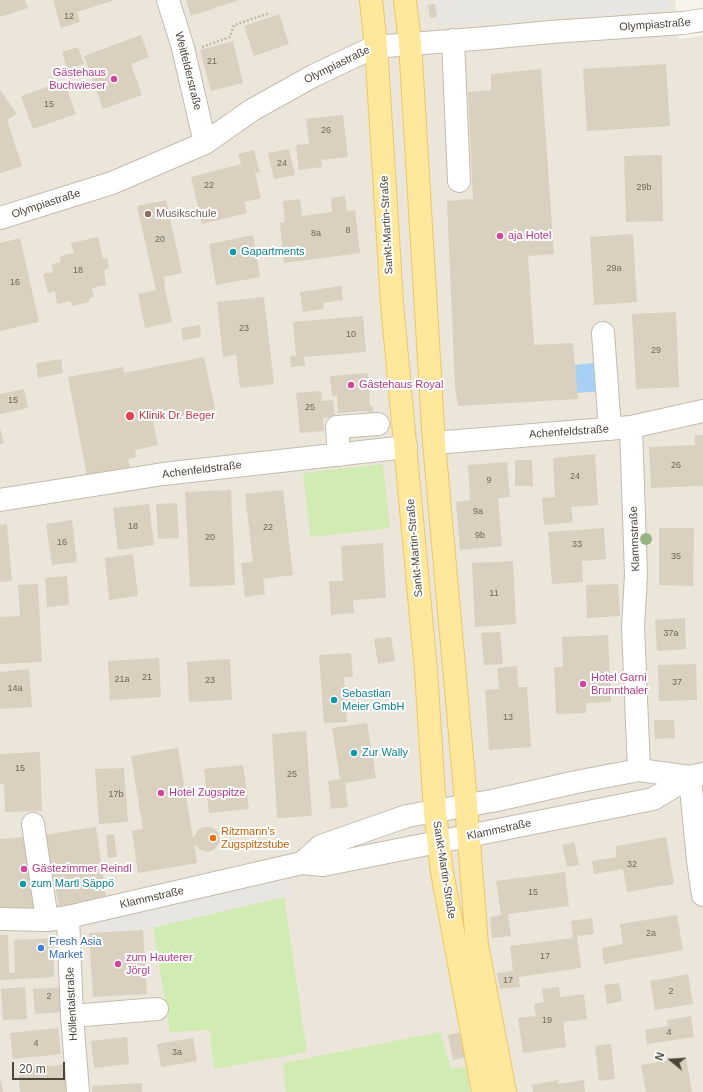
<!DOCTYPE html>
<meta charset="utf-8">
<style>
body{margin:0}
#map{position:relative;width:703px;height:1092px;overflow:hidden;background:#f6f4eb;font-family:Arial,sans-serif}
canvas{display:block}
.north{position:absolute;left:651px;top:1040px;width:40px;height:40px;-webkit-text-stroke:3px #fff;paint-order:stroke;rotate:288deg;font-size:11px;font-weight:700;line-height:16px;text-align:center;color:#4c4538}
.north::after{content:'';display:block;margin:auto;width:14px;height:18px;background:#4c4538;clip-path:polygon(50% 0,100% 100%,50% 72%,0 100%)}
.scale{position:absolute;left:12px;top:1062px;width:53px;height:18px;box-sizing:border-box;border:2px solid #4c4538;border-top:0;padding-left:5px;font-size:12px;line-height:14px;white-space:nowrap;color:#4c4538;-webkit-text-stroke:3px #fff;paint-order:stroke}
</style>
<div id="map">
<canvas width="703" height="1092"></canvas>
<div class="north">N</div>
<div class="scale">20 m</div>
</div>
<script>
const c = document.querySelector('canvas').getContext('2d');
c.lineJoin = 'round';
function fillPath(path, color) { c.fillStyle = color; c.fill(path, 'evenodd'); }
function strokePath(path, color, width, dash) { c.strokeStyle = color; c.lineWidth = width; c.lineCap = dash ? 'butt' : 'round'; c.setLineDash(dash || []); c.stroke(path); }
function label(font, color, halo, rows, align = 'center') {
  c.font = font + ' Arial,sans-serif'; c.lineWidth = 4; c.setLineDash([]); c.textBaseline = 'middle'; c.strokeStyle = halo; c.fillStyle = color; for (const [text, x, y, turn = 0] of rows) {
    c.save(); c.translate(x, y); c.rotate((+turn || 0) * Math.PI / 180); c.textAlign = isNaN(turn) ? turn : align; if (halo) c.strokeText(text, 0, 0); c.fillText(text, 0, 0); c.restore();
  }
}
fillPath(new Path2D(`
 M0 0H675L677 39 703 36V1092H0Z`), '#ebe6d9');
fillPath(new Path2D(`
 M383 464 390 528 311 537 303 473Z
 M284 897 307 1052 214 1069 210 1030 170 1032 153 927Z
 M440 1032 451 1068 466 1067 470 1092H286L283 1063Z`), '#d0ecb3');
fillPath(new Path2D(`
 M436 0H670L671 11 439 24Z
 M278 869 293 895 143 930 96 933 95 911Z`), '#e8e6e3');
fillPath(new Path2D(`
 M601 362 603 391 577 393 575 365Z`), '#a6d1f5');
fillPath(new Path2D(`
 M0 0H25L28 8 0 17Z
 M53 0H112V1L77 12 80 22 61 28Z
 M186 0H239L191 16Z
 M435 4 437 17 430 18 428 5Z
 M279 14 289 44 254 56 244 26Z
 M141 35 149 57 131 64 142 95 103 109 84 56Z
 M233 41 243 83 211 91 200 50Z
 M78 47 84 64 67 69 62 52Z
 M666 64 670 126 587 131 583 69Z
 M541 69 554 254 528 256 534 345 573 343 578 399 458 406 455 387 447 201 473 199 468 92 491 90V74Z
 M64 81 76 114 33 129 21 96Z
 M0 90 17 114 7 120 22 166 0 173Z
 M343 115 348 157 321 160 322 167 299 170 296 145 309 144 306 119Z
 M289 149 295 175 274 179 268 153Z
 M254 150 260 172 255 173 261 198 244 202 247 213 202 224 191 177 241 164 238 154Z
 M662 155 663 221 626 222 624 156Z
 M345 196 347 211 355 210 360 253 284 263 280 223 285 222 283 201 300 199 302 216 332 212 331 198Z
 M166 200 182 273 164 277 165 289 172 322 145 328 138 294 156 290 137 206Z
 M633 234 637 302 594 305 590 237Z
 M253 235 260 277 216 285 209 244Z
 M98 237 103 259 107 258 109 268 104 271 106 285 92 288 94 297 89 298V302L72 306 71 301 57 304 55 291 48 293 43 274 53 272 52 264 61 262 60 256 74 253 71 243Z
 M20 238 39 322 0 331V243Z
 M341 286 343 300 323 303 324 309 303 312 300 292Z
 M264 297 274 384 240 388 236 355 223 357 217 302Z
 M676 312 679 387 636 389 632 314Z
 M363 316 366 352 304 357 305 366 291 367 290 356H296L293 322Z
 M200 325 201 337 183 340 181 328Z
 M204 357 215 409 153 422 158 445 135 450 137 457 128 459 130 467 87 476 68 377 123 367 124 373Z
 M61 359 63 373 38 378 36 363Z
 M368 373 370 405 374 408 373 412 370 413 366 411 338 413 337 395 332 396 330 376Z
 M24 389 28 408 0 414V394Z
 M321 391 322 401 333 400 335 417 323 418 324 431 300 433 296 393Z
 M0 428 4 443 0 444Z
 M695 435H703V486L651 488 649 447 695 445Z
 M595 454 598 505 571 507 573 522 544 525 542 498 555 497 553 458Z
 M515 460H532L533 486H515Z
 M507 462 510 497 498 498 502 546 460 550 456 502 470 500 468 465Z
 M231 490 235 585 190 587 185 492Z
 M283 490 293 575 263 579 265 594 245 597 241 563 253 562 245 494Z
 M177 503 179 538 158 539 156 504Z
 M149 504 154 545 118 550 113 508Z
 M72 520 77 562 52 565 46 524Z
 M7 524 12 581 0 582V525Z
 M604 528 606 559 582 561 583 582 552 584 548 532Z
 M659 528H694L693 586 659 585Z
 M383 543 386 598 353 600 354 613 331 615 329 581H343L341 546Z
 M133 554 138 596 109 600 105 558Z
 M513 561 516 624 475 627 472 563Z
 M67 576 69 605 47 607 45 578Z
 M38 584 42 662 0 664V617L20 616 18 585Z
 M618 584 620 616 587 618 586 585Z
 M685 618 686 649 657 651 655 620Z
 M500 632 503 664 484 665 481 633Z
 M608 635 611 702 586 703V713L556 714 554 667H563L562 637Z
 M391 637 395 661 378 664 374 639Z
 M351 653 353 677H344L347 722 324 723 319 655Z
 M159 658 161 697 110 700 108 661Z
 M230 659 232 700 189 702 187 662Z
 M696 664 697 700 659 701 658 665Z
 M517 666 518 687H527L531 747 489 750 485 690 499 689 497 668Z
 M29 669 32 707 0 709V672Z
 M654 720H674L675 738 655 739Z
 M367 723 376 778 345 783 348 807 331 809 328 781 340 779 332 728Z
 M306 731 312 816 277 818 272 734Z
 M178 748 193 838 199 829 203 827H211L218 832 220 839 219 843 214 850 207 852 199 849 194 844 197 863 138 873 132 831 143 829 131 756Z
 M40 752 42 811 5 812 4 784H0V754Z
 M243 765 249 809 209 813 204 769Z
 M124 768 128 822 99 824 95 769Z
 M96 827 107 902 59 909 54 877 49 878 43 835Z
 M114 834 117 857 108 858 106 835Z
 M29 836 38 914 0 912V838L5 839Z
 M666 837 674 884 627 892 623 869 594 874 592 861 616 857V846Z
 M574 842 579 865 567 867 562 845Z
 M565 872 569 906 508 914 511 936 492 938 490 917 501 915 496 881Z
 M677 915 683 950 604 964 602 948 623 944 620 924Z
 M592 918 594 934 577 936 581 968 519 977 520 987 500 989 497 973 513 971 510 946 573 938 571 921Z
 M143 930 147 994 93 997 89 933Z
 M0 935H8L9 973H15L14 940 53 938 54 977 0 980Z
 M688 974 693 1004 655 1010 650 981Z
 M619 983 622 1001 607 1004 604 985Z
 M25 987 27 1019 3 1020 1 989Z
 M64 987 66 1012 35 1014 33 989Z
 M559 987 560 997 584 994 587 1019 563 1022 566 1047 523 1053 518 1018 536 1016 534 1004 544 1002 542 989Z
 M691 1016 694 1037 647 1044 645 1030 668 1026 667 1020Z
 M58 1028 61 1054 13 1059 10 1033Z
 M466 1031 472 1056 453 1060 448 1035Z
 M127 1037 129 1064 94 1068 91 1041Z
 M193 1038 197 1061 161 1067 157 1044Z
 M611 1044 615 1079 599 1081 595 1046Z
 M686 1057 692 1092H646L641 1065Z
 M68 1064 70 1092H20L18 1069Z
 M558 1080V1084L584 1080 585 1092H533L532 1085Z
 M0 1081H1L3 1092H0Z
 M142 1083V1092H92V1086Z`), '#d9d0c0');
const minor = new Path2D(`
 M168 0 183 48 205 143
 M453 40 459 181
 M0 218 112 183 205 143 252 110 313 76 374 47 487 38 551 32 683 23 703 20
 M603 333 610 429
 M631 427 636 575 633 627 639 770
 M434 443 631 427 703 411
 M339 455 337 427 378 424
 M0 500 163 474 406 447
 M690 777 698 861 703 895
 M33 824 47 920
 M302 863 321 846 407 816 497 800 576 782 639 770 690 777
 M68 917 72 1016 78 1092
 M0 919 47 920 68 917 302 863 323 865 653 799 690 777 703 774
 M72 1016 157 1009`);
const major = new Path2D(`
 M371 0 376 46 392 303 426 671 435 812 442 872 483 1092
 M405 0 410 43 434 443 464 779 477 945 505 1092`);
strokePath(minor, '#c3bcad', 24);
strokePath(major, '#ebc865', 24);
strokePath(new Path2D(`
 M202 47 230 37 234 25 270 13`), '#c5b99d', 2.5, [2, 2]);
strokePath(minor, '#fff', 22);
strokePath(major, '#ffe79c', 22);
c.fillStyle = '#95b57f';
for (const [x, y] of [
 [646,539]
]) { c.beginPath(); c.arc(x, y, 6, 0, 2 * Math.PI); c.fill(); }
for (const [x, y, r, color] of [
 [114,79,4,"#d1479c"],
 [148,214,4,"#8d6e63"],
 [500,236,4,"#d1479c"],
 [233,252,4,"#0f9aa8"],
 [351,385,4,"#d1479c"],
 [130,416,5,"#e0444e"],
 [583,684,4,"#d1479c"],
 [334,700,4,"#0f9aa8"],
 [354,753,4,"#0f9aa8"],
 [161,793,4,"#d1479c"],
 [213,838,4,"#e8710a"],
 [24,869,4,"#d1479c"],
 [23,884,4,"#0f9aa8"],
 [41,948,4,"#3f7fe0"],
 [118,964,4,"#d1479c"]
]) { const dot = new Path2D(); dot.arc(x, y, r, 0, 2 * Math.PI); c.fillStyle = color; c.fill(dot); strokePath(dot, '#fff', 1.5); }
label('9px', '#6f685a', null, [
 ["12",69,17],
 ["21",212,62],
 ["15",49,105],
 ["26",326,131],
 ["24",282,164],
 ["22",209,186],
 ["29b",644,188],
 ["8",348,231],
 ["8a",316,234],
 ["20",160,240],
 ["29a",614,269],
 ["18",78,271],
 ["16",15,283],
 ["23",244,329],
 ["10",351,335],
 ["29",656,351],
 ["15",13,401],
 ["25",310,408],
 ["26",676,466],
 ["24",575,477],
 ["9",489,481],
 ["9a",478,512],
 ["18",133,527],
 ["22",268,528],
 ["9b",480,536],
 ["20",210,538],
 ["16",62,543],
 ["33",577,545],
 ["35",676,557],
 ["11",494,594],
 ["37a",671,634],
 ["21",147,678],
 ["21a",122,680],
 ["23",210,681],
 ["37",677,683],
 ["14a",15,689],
 ["13",508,718],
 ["15",20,769],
 ["25",292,775],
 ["17b",116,795],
 ["32",632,865],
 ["15",533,893],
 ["2a",651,934],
 ["17",545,957],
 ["17",508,981],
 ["2",671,992],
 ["2",49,997],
 ["19",547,1021],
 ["4",669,1033],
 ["4",36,1044],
 ["3a",177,1053]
]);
label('11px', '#4c4538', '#fff', [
 ["Olympiastraße",655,25,-4],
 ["Olympiastraße",337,65,-26],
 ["Weitfelderstraße",188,71,76],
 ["Olympiastraße",46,204,-18],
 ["Sankt-Martin-Straße",387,225,-93],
 ["Achenfeldstraße",569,432,-4],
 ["Achenfeldstraße",202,470,-7],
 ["Klammstraße",635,539,-92],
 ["Sankt-Martin-Straße",415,548,-95],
 ["Klammstraße",499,830,-12],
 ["Sankt-Martin-Straße",444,870,81],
 ["Klammstraße",152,898,-13],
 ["Höllentalstraße",72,1004,-93]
]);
label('11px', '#b23c85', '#fff', [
 ["Gästehaus",106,73,"right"],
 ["Buchwieser",106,86,"right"],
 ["aja Hotel",508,236],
 ["Gästehaus Royal",359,385],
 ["Hotel Garni",591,678],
 ["Brunnthaler",591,691],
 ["Hotel Zugspitze",169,793],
 ["Gästezimmer Reindl",32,869],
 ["zum Hauterer",126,958],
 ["Jörgl",126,971]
], 'left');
label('11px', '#785e54', '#fff', [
 ["Musikschule",156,214]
], 'left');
label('11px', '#0d838f', '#fff', [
 ["Gapartments",241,252],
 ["Sebastian",342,694],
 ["Meier GmbH",342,707],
 ["Zur Wally",362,753],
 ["zum Martl Säppö",31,884]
], 'left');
label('11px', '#be3a42', '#fff', [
 ["Klinik Dr. Beger",139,416]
], 'left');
label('11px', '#c56008', '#fff', [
 ["Ritzmann's",221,832],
 ["Zugspitzstube",221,845]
], 'left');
label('11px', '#366cbe', '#fff', [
 ["Fresh Asia",49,942],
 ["Market",49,955]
], 'left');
</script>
